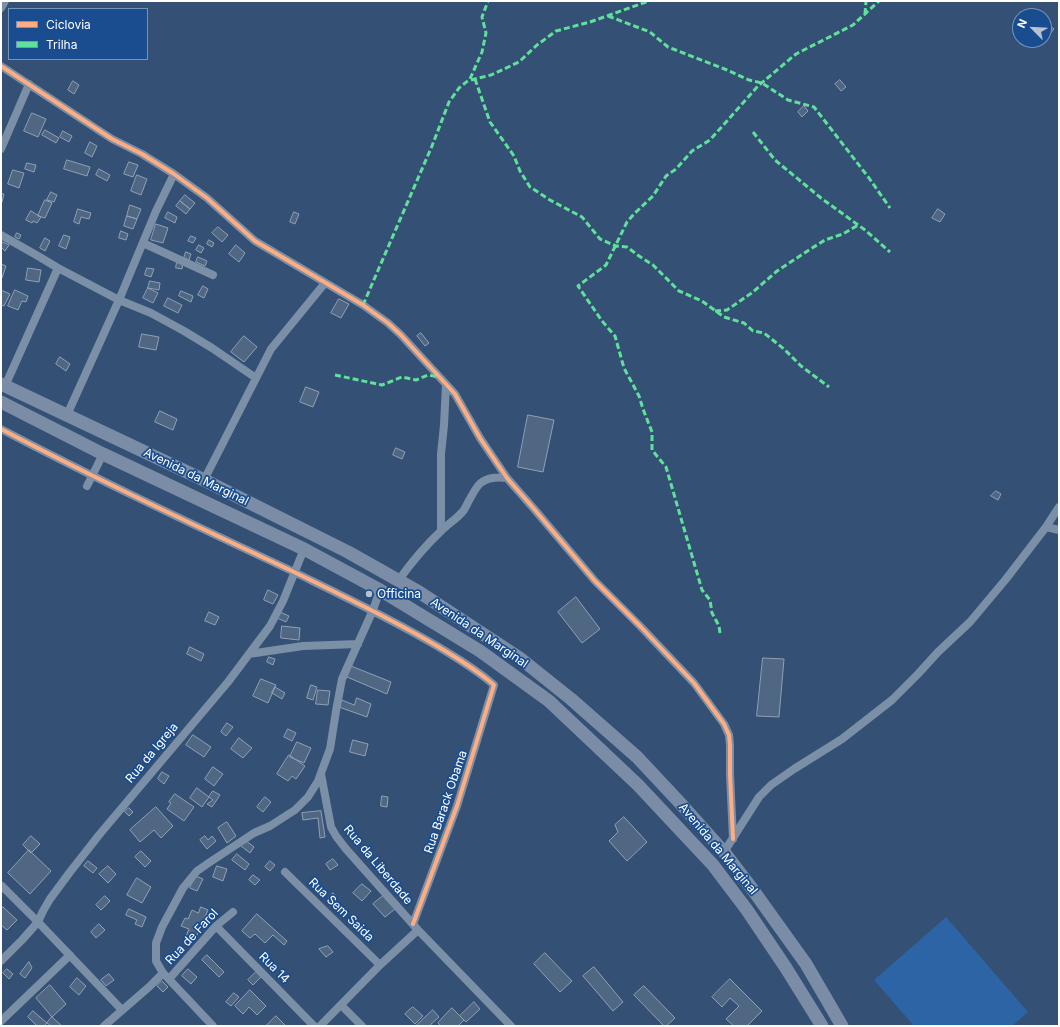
<!DOCTYPE html>
<style>
body{margin:0}
#map{position:relative;width:1060px;height:1027px;overflow:hidden;background:#345074;font-family:Inter,sans-serif}
canvas{display:block}
.frame{position:absolute;inset:0;border:2px solid #fff;pointer-events:none}
.legend{position:absolute;left:8px;top:8px;width:140px;height:52px;box-sizing:border-box;background:#194d8f;border:1px solid #7594bc;margin:0;padding:5px 7px;list-style:none;font-size:12px;color:#fff}
.legend li{display:flex;align-items:center;gap:8px;height:20px}
.legend b{width:20px;border:1px solid #7594bc}
.north{position:absolute;left:1012px;top:8px;width:40px;height:40px;box-sizing:border-box;background:#194d8f;border:1px solid #7594bc;border-radius:50%;rotate:294deg;font-size:11px;font-weight:700;line-height:16px;text-align:center;color:#fff}
.north::after{content:'';display:block;margin:auto;width:14px;height:18px;background:#b8c2ce;clip-path:polygon(50% 0,100% 100%,50% 72%,0 100%)}
</style>
<div id="map">
<canvas width="1060" height="1027"></canvas>
<div class="frame"></div>
<ul class="legend">
<li><b style="height:5px;background:#ffac80"></b>Ciclovia</li>
<li><b style="height:5px;background:#60e19b"></b>Trilha</li>
</ul>
<div class="north">N</div>
</div>
<script>
const c = document.querySelector('canvas').getContext('2d');
c.lineJoin = 'round';
function fillPath(path, color) { c.fillStyle = color; c.fill(path, 'evenodd'); }
function strokePath(path, color, width, dash) { c.strokeStyle = color; c.lineWidth = width; c.lineCap = dash ? 'butt' : 'round'; c.setLineDash(dash || []); c.stroke(path); }
function label(font, color, halo, rows, align = 'center') {
  c.font = font + ' Inter,sans-serif'; c.lineWidth = 3.5; c.setLineDash([]); c.textBaseline = 'middle'; c.strokeStyle = halo; c.fillStyle = color; for (const [text, x, y, turn = 0] of rows) {
    c.save(); c.translate(x, y); c.rotate((+turn || 0) * Math.PI / 180); c.textAlign = isNaN(turn) ? turn : align; if (halo) c.strokeText(text, 0, 0); c.fillText(text, 0, 0); c.restore();
  }
}
fillPath(new Path2D(`
 M946 917 1028 1012 1012 1026H914L874 980Z`), '#2c64a5');
const building = new Path2D(`
 M1047 23 1054 29 1049 35 1044 31V27Z
 M840 80 846 87 841 91 835 84Z
 M73 81 79 85 74 94 68 90Z
 M804 106 808 111 802 117 798 112Z
 M32 113 46 119 38 137 24 131Z
 M45 130 59 138 56 143 42 135Z
 M63 131 72 136 69 142 60 137Z
 M90 142 97 146 92 157 85 153Z
 M67 160 90 167 87 176 64 169Z
 M129 162 138 165 133 177 124 174Z
 M27 163 36 165 34 172 25 169Z
 M99 169 110 175 107 181 96 175Z
 M13 170 24 173 19 188 8 184Z
 M137 175 147 179 141 195 131 191Z
 M51 192 57 195 54 202 47 200Z
 M1 193 4 194 2 202 1 201Z
 M185 195 195 203 190 209 180 201Z
 M45 200 52 203 45 218 38 216Z
 M180 201 190 209 186 214 176 206Z
 M130 205 141 209 137 219 127 216Z
 M78 209 91 213 89 219 81 217 79 224 74 222Z
 M938 209 945 214 940 222 932 218Z
 M31 211 41 217 37 223 33 221 32 223 26 220Z
 M168 212 177 217 175 223 165 218Z
 M294 212 299 214 295 224 290 222Z
 M127 216 137 219 133 229 124 226Z
 M156 224 168 228 163 243 151 240Z
 M218 227 228 235 222 242 212 233Z
 M121 231 128 234 126 240 119 238Z
 M17 233 21 235 19 239 15 237Z
 M64 235 70 237 66 249 59 246Z
 M191 236 196 238 193 243 188 241Z
 M45 238 50 241 45 251 40 248Z
 M209 240 214 243 212 247 207 244Z
 M3 242 9 245 5 251 1 247Z
 M199 245 204 248 201 253 196 250Z
 M236 245 245 253 239 262 229 254Z
 M186 252 191 254 189 260 184 258Z
 M198 257 207 261 205 266 196 262Z
 M177 262 183 263 182 269 176 268Z
 M1 264 6 266 2 278 1 277Z
 M28 268 41 270 39 282 26 280Z
 M147 268 154 269 151 277 145 275Z
 M150 281 160 283 159 290 148 288Z
 M203 286 208 289 204 298 198 295Z
 M148 288 158 293 153 303 143 298Z
 M1 290 10 294 4 306 1 305Z
 M15 290 28 296 26 302 22 301 18 310 8 306Z
 M181 291 193 296 191 302 179 296Z
 M168 298 182 305 178 313 164 306Z
 M339 299 349 304 341 318 331 313Z
 M421 333 429 343 425 346 417 336Z
 M142 334 159 337 156 350 139 347Z
 M244 336 257 347 244 362 231 352Z
 M60 357 70 364 66 371 56 364Z
 M306 387 319 392 313 407 300 402Z
 M160 411 177 419 173 430 155 422Z
 M528 415 554 420 543 472 518 467Z
 M396 448 405 452 402 459 393 455Z
 M996 491 1001 494 998 500 991 496Z
 M268 590 278 595 273 604 264 600Z
 M576 597 600 629 582 643 558 612Z
 M209 612 219 617 215 625 205 621Z
 M280 612 289 616 286 622 277 618Z
 M282 626 300 628 299 640 281 638Z
 M190 647 204 654 201 661 187 654Z
 M269 657 275 659 273 665 267 662Z
 M763 658 784 659 779 717 757 716Z
 M351 666 391 682 387 694 347 677Z
 M261 679 276 685 268 703 253 696Z
 M311 685 317 687 313 700 307 698Z
 M275 687 285 693 282 699 272 693Z
 M318 690 330 691 328 705 316 704Z
 M357 698 371 704 367 717 339 707 342 700 354 705Z
 M227 723 233 727 226 736 221 732Z
 M288 729 296 733 292 741 284 737Z
 M193 735 211 747 204 757 186 745Z
 M239 738 252 748 243 758 231 749Z
 M353 740 368 744 365 756 350 752Z
 M297 742 311 748 304 763 290 757Z
 M289 755 305 766 296 779 292 776 288 781 277 774Z
 M213 767 223 774 214 786 205 779Z
 M162 772 169 776 164 784 158 779Z
 M197 788 209 797 202 807 190 798Z
 M213 791 220 795 212 807 207 804 213 800 209 797Z
 M175 794 194 807 184 821 167 809 171 803 169 802Z
 M382 796 388 797 387 807 381 806Z
 M265 797 271 802 263 812 257 807Z
 M156 807 173 826 161 838 154 830 140 842 130 830Z
 M129 808 133 812 129 816 125 812Z
 M321 811 325 837 320 838 318 818 303 820 302 813Z
 M624 817 647 842 627 861 609 841 618 832 615 825Z
 M227 822 236 836 227 843 218 828Z
 M31 836 40 844 31 853 23 845Z
 M205 836 208 840 212 836 216 841 207 849 200 840Z
 M245 840 254 847 250 853 241 846Z
 M29 850 51 871 30 894 8 873Z
 M141 851 151 861 145 867 135 857Z
 M237 854 249 864 245 870 232 860Z
 M333 859 338 865 330 870 326 864Z
 M88 861 97 868 93 873 84 866Z
 M270 861 275 865 270 871 265 867Z
 M108 866 116 874 108 883 99 874Z
 M217 866 227 869 223 881 213 877Z
 M253 875 260 880 255 885 249 880Z
 M196 876 203 879 197 891 190 888Z
 M137 878 151 887 142 903 127 895Z
 M362 884 371 891 362 901 353 893Z
 M333 893 337 897 331 904 327 900Z
 M105 896 110 901 101 910 96 905Z
 M383 896 395 909 385 917 373 904Z
 M3 907 17 920 7 930 1 925V910Z
 M201 907 208 910 195 940 186 936 189 929 181 926 185 918 188 919 192 910 198 913Z
 M129 909 146 917 142 927 135 924 137 920 126 915Z
 M257 914 287 941 284 945 273 935 265 943 255 934 250 938 242 931Z
 M99 924 105 930 96 938 91 932Z
 M328 946 333 952 326 957 319 949Z
 M545 953 572 981 560 992 534 964Z
 M207 955 224 972 219 977 202 960Z
 M29 962 32 968 25 978 20 974Z
 M594 967 623 1002 613 1011 583 976Z
 M7 969 13 974 9 979 3 973Z
 M188 969 197 977 191 984 182 976Z
 M256 972 261 977 253 985 248 980Z
 M109 974 114 980 106 986 101 980Z
 M77 978 86 986 79 995 70 987Z
 M730 979 762 1011 747 1026H734L726 1019 739 1006 730 998 722 1007 712 997Z
 M162 981 168 987 163 992 157 986Z
 M50 985 66 1004 52 1017 36 998Z
 M644 986 675 1018 666 1026H664L634 995Z
 M250 990 266 1006 257 1015 249 1007 243 1014 235 1006Z
 M234 993 239 997 231 1006 226 1002Z
 M474 1002 480 1009 466 1022 460 1016Z
 M413 1007 423 1016 415 1024 405 1014Z
 M452 1008 464 1020 458 1026H441L438 1023Z
 M433 1010 439 1017 429 1026H416Z
 M33 1011 47 1023 44 1026H37L28 1017Z
 M276 1016 286 1026H266Z
 M52 1017 62 1026H51L47 1023Z`);
fillPath(building, '#506784');
strokePath(building, '#90a0b5', 1);
strokePath(new Path2D(`
 M1 8 5 1
 M1 66 112 139 142 154 174 174 207 198 255 241 363 305 388 323 401 335 455 394 480 438 507 478 535 510 595 581 641 627 694 683 724 724 729 735 730 745V774L733 839
 M1 149 29 84
 M1 235 38 256 58 268 119 300 151 313 184 331 212 348 256 378
 M143 243 213 275
 M5 386 58 268
 M67 415 119 300 156 211 174 174
 M1 429C96 479 194 525 292 571 341 595 390 618 437 646 457 658 477 670 494 685L457 806 413 924
 M204 480 271 349 325 283
 M87 486 103 454
 M1046 527 1059 530
 M441 531V454L444 425 446 385
 M398 581C411 563 425 546 441 531 448 524 458 518 464 510 468 503 476 485 482 482 489 477 499 477 507 478
 M249 654 303 646 358 644
 M321 774 331 827 336 836 346 849 418 930 511 1026
 M724 852 759 797 771 785 794 769 842 739 892 700 918 674 938 652 970 622 1006 579 1046 527 1059 507
 M285 872 380 965
 M2 886 38 922 122 1010
 M216 926 314 1026
 M1 961 22 940 38 922 43 911 50 899 70 872 99 835 228 682 270 626 283 601 304 549
 M169 979 216 926 233 912
 M341 1005 362 1026
 M1 1021 70 955
 M104 1026 149 987 163 973
 M213 1026 163 973 156 961V943L162 927 183 888 197 871 210 862 254 833 270 826 295 810 308 797 318 781 330 749 336 711 342 679 373 610 380 590
 M320 1026 380 965 418 930`), '#7b90a7', 8);
strokePath(new Path2D(`
 M1 384 204 480 348 552 419 592 521 659 571 699 637 757 681 804 724 852 753 890 806 964 842 1026
 M1 402 103 454 304 549 380 590 480 651 549 701 638 785 713 865 747 910 786 968 822 1026`), '#7b8da6', 13);
strokePath(new Path2D(`
 M865 14 866 1
 M608 16 650 32 668 47 727 70 749 80 762 83 788 100 814 107 869 178 890 208
 M475 79 490 122 514 156 520 171 530 187 550 200 582 217 600 239 616 246 627 247 639 256 653 265 679 291 702 301 724 317 744 323 753 331 764 333 784 349 801 366 829 387
 M471 80 491 75 519 62 537 45 556 31 590 22 649 1
 M753 132 775 160 821 198 865 230 890 252
 M363 305 432 146 449 102 459 88 470 79 482 52 486 33 482 17 488 1
 M715 311 727 310 753 292 777 271 809 250 825 240 843 234 858 225
 M335 375 382 385 402 377 416 380 428 375 439 377
 M720 633 719 626 712 613 710 600 702 590 666 467 652 450V432L643 409 639 396 624 368 615 336 602 321 578 286 606 265 627 222 635 213 653 196 666 176 676 169 692 151 710 140 758 86 796 54 853 25 879 1`), '#60e19b', 3, [6, 3]);
strokePath(new Path2D(`
 M1 66 112 139 142 154 174 174 207 198 255 241 363 305 388 323 401 335 455 394 480 438 507 478 535 510 595 581 641 627 694 683 724 724 729 735 730 745V774L733 839
 M1 429C96 479 194 525 292 571 341 595 390 618 437 646 457 658 477 670 494 685L457 806 413 924`), '#ffac80', 4);
for (const [x, y, r, color] of [
 [369,594,4,"#b8c2ce"]
]) { const dot = new Path2D(); dot.arc(x, y, r, 0, 2 * Math.PI); c.fillStyle = color; c.fill(dot); strokePath(dot, '#194d8f', 1.5); }
label('12px', '#fff', '#194d8f', [
 ["Avenida da Marginal",196,477,26],
 ["Avenida da Marginal",479,633,34],
 ["Rua da Igreja",152,753,-50],
 ["Rua Barack Obama",446,802,-71],
 ["Avenida da Marginal",718,849,50],
 ["Rua da Liberdade",378,865,50],
 ["Rua Sem Saida",341,910,44],
 ["Rua de Farol",192,937,-47],
 ["Rua 14",274,968,45]
]);
label('12px', '#fff', '#194d8f', [
 ["Officina",377,594]
], 'left');
</script>
